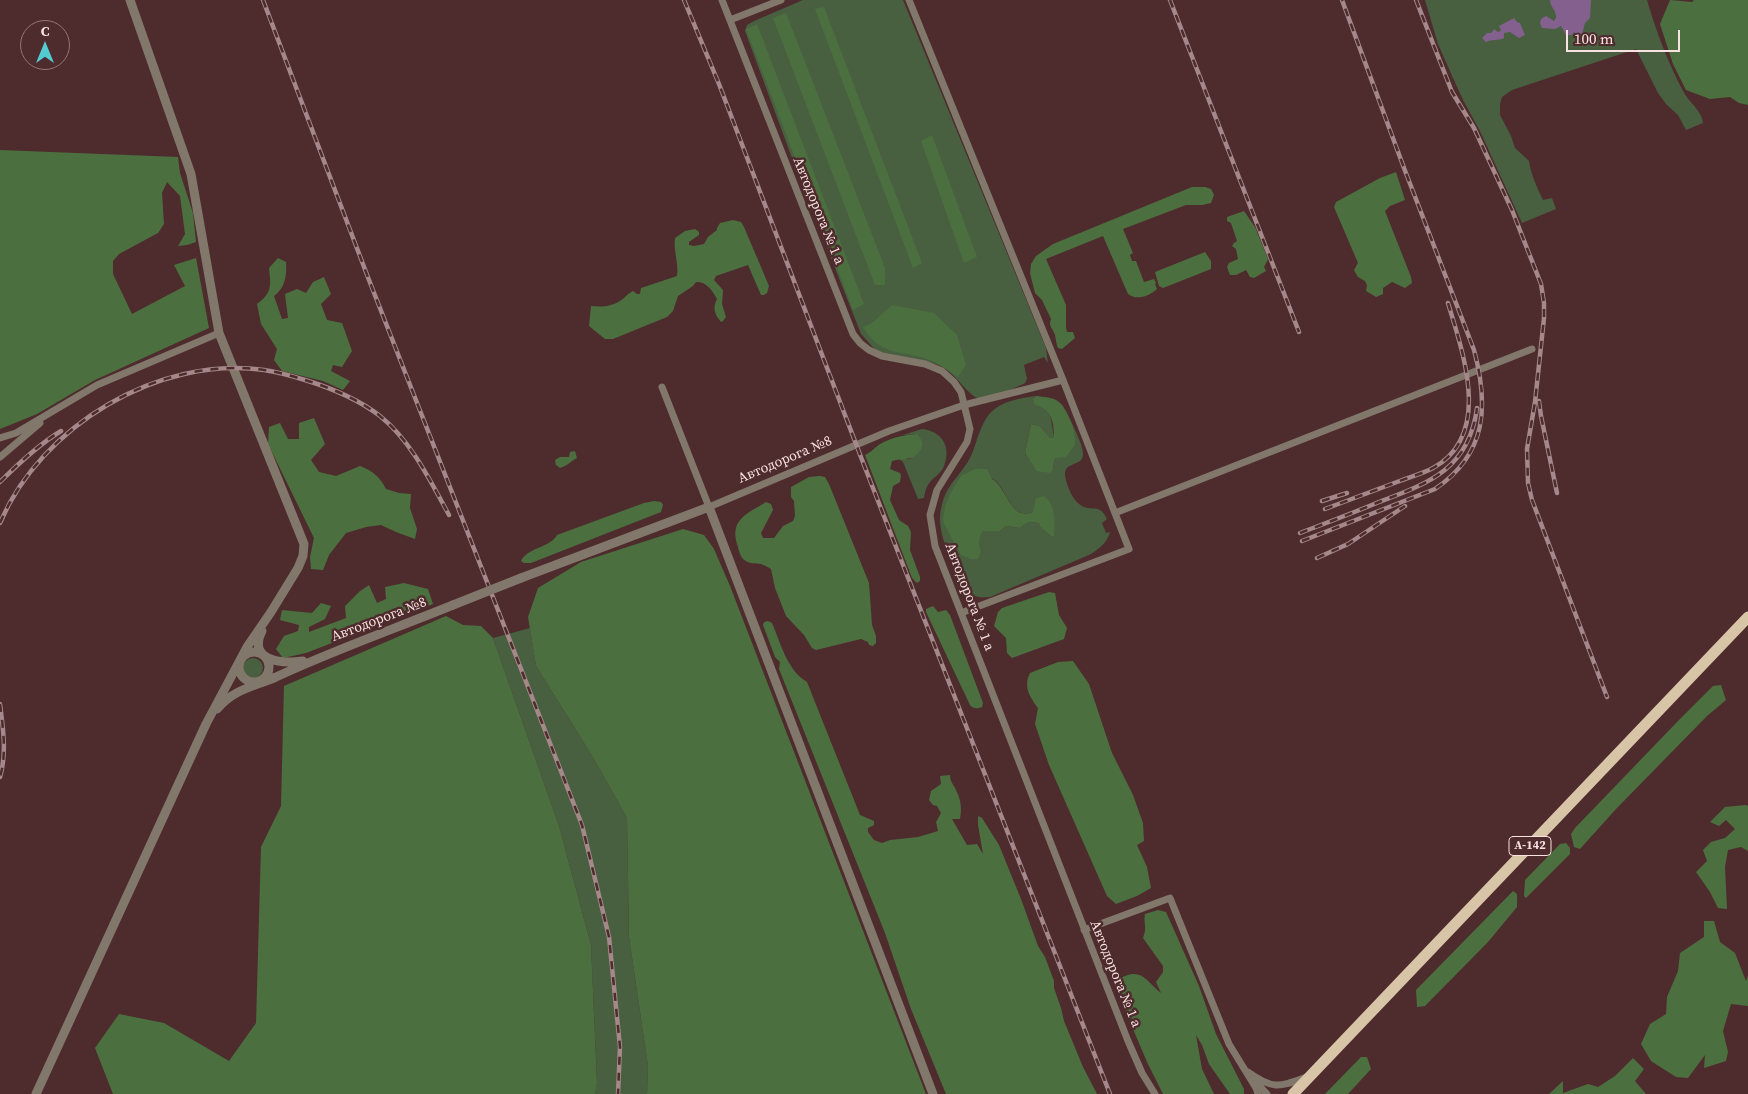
<!DOCTYPE html>
<meta charset="utf-8">
<style>
body{margin:0}
#map{position:relative;width:1748px;height:1094px;overflow:hidden;background:#4e2c2d;font-family:"Source Serif 4",serif}
canvas{display:block}
.north{position:absolute;left:20px;top:20px;width:50px;height:50px;box-sizing:border-box;background:#4e2c2d;border:1px solid #937575;border-radius:50%;rotate:0deg;font-size:14px;font-weight:700;line-height:20px;text-align:center;color:#fae2e2}
.north::after{content:'';display:block;margin:auto;width:18px;height:22px;background:#52ccd1;clip-path:polygon(50% 0,100% 100%,50% 72%,0 100%)}
.scale{position:absolute;left:1566px;top:30px;width:114px;height:22px;box-sizing:border-box;border:2px solid #fae2e2;border-top:0;padding-left:6px;font-size:15px;line-height:18px;white-space:nowrap;color:#fae2e2;-webkit-text-stroke:4px #4e2c2d;paint-order:stroke}
</style>
<div id="map">
<canvas width="1748" height="1094"></canvas>
<div class="north">С</div>
<div class="scale">100 m</div>
</div>
<script>
const c = document.querySelector('canvas').getContext('2d');
c.lineJoin = 'round';
function fillPath(path, color) { c.fillStyle = color; c.fill(path, 'evenodd'); }
function strokePath(path, color, width, dash) { c.strokeStyle = color; c.lineWidth = width; c.lineCap = dash ? 'butt' : 'round'; c.setLineDash(dash || []); c.stroke(path); }
function label(font, color, halo, rows, align = 'center') {
  c.font = font + ' "Source Serif 4",serif'; c.lineWidth = 5; c.setLineDash([]); c.textBaseline = 'middle'; c.strokeStyle = halo; c.fillStyle = color; for (const [text, x, y, turn = 0] of rows) {
    c.save(); c.translate(x, y); c.rotate((+turn || 0) * Math.PI / 180); c.textAlign = isNaN(turn) ? turn : align; if (halo) c.strokeText(text, 0, 0); c.fillText(text, 0, 0); c.restore();
  }
}
fillPath(new Path2D(`
 M803 0H903L1046 348 1048 363 1044 357 1024 365 1027 379 1025 383C1016 388 987 400 978 398 969 396 956 375 944 368 924 356 897 363 877 351 872 347 866 339 861 334L795 166 745 31 747 25 754 21Z
 M1425 0H1647C1656 31 1668 63 1683 91 1689 103 1701 109 1703 123L1686 130 1678 115 1666 104 1658 93 1636 49 1512 90 1502 97 1500 104V115L1511 136 1515 148 1529 161C1531 175 1537 187 1543 200L1552 198 1556 209 1522 223 1479 129 1464 102 1453 78 1438 44Z
 M1036 396 1033 399 1050 414 1054 437 1050 438 1040 426 1031 424 1025 454C1031 465 1042 466 1053 470L1054 461 1056 458 1075 438 1068 415C1072 424 1084 446 1083 455 1082 468 1060 460 1066 480 1068 488 1073 501 1082 506 1094 512 1099 503 1107 519L1102 523 1106 533 1110 532C1107 543 1099 549 1089 555L990 597C978 598 972 597 963 588 955 569 940 540 940 519 940 511 942 501 946 493 952 481 963 471 970 458 978 442 980 419 996 408 1007 400 1023 398 1036 396ZM975 469C982 473 991 477 996 481 1007 491 1012 521 1033 512L1051 536 1040 527V524C1031 520 1027 522 1020 528L1006 526 1000 531H983L979 537 978 545Z
 M922 429C941 431 952 446 944 466 938 480 927 476 924 498L918 499 903 462 899 459H910L917 434 903 435Z
 M530 628 536 666 594 759 627 818 629 937 648 1066 647 1094H595L597 1082 591 945 559 826 493 638Z
 M243 668a10 10 0 1 1 20 0a10 10 0 1 1-20 0Z`), '#485f40');
fillPath(new Path2D(`
 M1670 0 1692 2 1694 0H1748V105L1739 103 1730 97 1710 99 1686 90 1673 64 1660 24Z
 M824 7 922 263 913 268 815 9Z
 M786 13 885 268V285H875L773 18Z
 M757 24 864 304 853 310 746 29Z
 M932 135 977 257 964 263 921 141Z
 M0 150 178 157 180 173 193 213 196 242 187 245 178 246 185 234 180 196 167 182 162 193 164 224 158 233 119 254 113 261V274L132 314 185 286 174 265 196 258 209 328 95 380 37 414 0 429Z
 M1396 172 1405 200 1390 206 1385 211 1411 277 1412 283 1405 288 1392 282 1383 288V294L1376 297 1366 291 1367 285 1365 281 1358 277 1354 270 1358 263 1334 207 1336 202 1380 178Z
 M1192 187H1205L1211 189 1214 195 1211 203 1202 205H1186L1123 229 1133 253 1130 255 1132 261H1136L1144 282 1154 279 1156 283 1155 284 1157 289C1149 296 1137 301 1128 294L1103 236 1046 259 1066 305V327L1067 332H1073L1075 338 1062 349 1058 348C1056 344 1056 339 1055 335 1053 328 1048 327 1051 319L1042 300 1035 293 1030 273 1031 264 1036 256 1053 244Z
 M1244 211 1255 227 1268 259 1264 267 1266 271 1254 278 1250 277 1246 270 1236 275H1230L1227 267 1229 263 1238 259 1236 249 1232 246 1234 243 1237 241 1231 223 1227 221V217Z
 M733 220 741 222 744 227 769 286 767 293 764 295H761L748 265 716 276 714 280 723 290 722 304 726 317 723 321 721 322C715 315 712 308 717 299 713 291 706 281 696 282L693 286 678 296 673 311 667 317 613 339H605L589 326 591 306C602 307 610 307 620 301 625 298 628 293 633 291L637 294H640L641 288 677 276C679 263 673 251 675 238L685 231 695 229 699 232V235L689 242V245L694 246 704 244 708 237 717 230V228L720 223Z
 M1205 252 1211 261V269L1163 288 1159 286 1155 272Z
 M278 258 286 262C287 276 285 288 274 296L282 319 288 318 285 294 297 289 306 293 313 282 324 277 331 294 321 304 327 320 342 323 352 351 342 367 333 365 331 371 350 381 343 390 323 381 282 371 274 360 277 349 261 324 257 304C272 293 271 286 269 268Z
 M892 305 934 313 957 335 966 365 958 377C948 371 938 362 927 359 898 349 881 357 863 327L872 323Z
 M1036 396C1044 397 1053 397 1059 402 1067 408 1077 434 1075 443 1074 448 1069 452 1066 457L1056 458 1054 461 1053 470 1050 473 1036 471C1034 463 1028 460 1025 453L1031 424 1040 426 1050 438 1054 437C1054 421 1051 409 1035 405L1033 399Z
 M314 418 325 444 311 460 319 472 336 476 360 466C373 471 380 477 386 489L399 493 411 494 410 508 417 529 415 539 396 532 381 525 366 527 346 533 329 555 323 570 311 569 310 557 314 538 268 444 269 427 280 423 288 439H299V423Z
 M917 434C921 439 924 443 921 449 915 461 903 458 892 461L890 469 900 473 901 476 900 482 893 486 890 500 899 520 908 526 911 532 910 550 920 577V581L917 583 912 578 865 455C872 452 876 446 882 443 893 437 904 435 917 434Z
 M575 451 577 458C571 461 567 466 560 468L556 465 555 460 560 457H569L570 452Z
 M975 469H987L992 479C1006 485 1010 522 1033 512L1036 498 1044 496C1056 505 1055 522 1054 536H1051L1040 527V524C1031 520 1027 522 1020 528L1006 526 1000 531H983C978 539 978 544 981 552L978 559H971L961 555 945 526 943 520 945 506 951 492 961 476Z
 M820 476 825 477 829 484 869 583 872 625 876 636V643L873 646 869 645 868 642 861 639 816 650 812 648 804 635 786 616 775 588 771 569C768 567 764 565 761 564 756 563 750 564 746 561 740 558 739 550 737 544 730 519 747 514 766 502L771 504 773 510 761 533 763 538H774L783 526 793 521 795 516 794 501 791 497V487L809 477Z
 M654 501 661 502 663 505 661 512 531 563H524L521 561C528 547 550 548 557 535L644 503Z
 M683 529 704 535 714 549 730 586 926 1094H647L648 1066 629 937 627 818 594 759 536 666 528 617 538 588 581 562Z
 M404 583 428 589 433 604 306 653 283 658 276 649 284 636 298 631 299 625 280 620 282 610 312 613 321 603 331 606 325 619 309 627V632L346 618 345 606 360 591 369 585 377 603 386 599 385 587Z
 M1049 592 1055 593 1059 615 1067 628 1064 639 1012 658 1007 653 1006 638 994 626 998 612 1002 608Z
 M933 606 938 612 946 610 950 615 983 703 982 707C977 709 973 709 970 705L926 612V609Z
 M446 616 463 625 481 626 493 638 559 826 591 945 597 1083 595 1094H113L95 1048 119 1014 164 1023 229 1061 256 1023 261 847 281 806 284 686Z
 M768 621 772 623C781 644 787 670 807 682L860 815 874 821V825L868 828V832L874 840 882 843 890 840 918 837 938 831 936 822 941 813 937 806 933 805 929 800 931 791 941 784 940 776 950 775C950 782 954 785 956 790 961 800 962 808 960 819H952L967 845 977 844 983 854 978 825V816L982 818 999 845 1021 899 1038 946 1045 957 1054 981V988L1061 1008 1064 1021 1083 1067 1097 1094H946L911 1009 885 933 779 669 780 662 775 657 763 625 764 622Z
 M1073 661 1089 684 1112 753 1133 795 1143 823 1144 841 1137 845 1147 867 1151 888 1137 896 1116 904 1107 896 1049 765 1035 724 1038 708C1030 697 1023 687 1030 673L1058 662Z
 M1721 685 1726 700 1707 716 1616 809 1580 849 1574 847 1571 834 1575 828 1678 721 1713 686Z
 M1746 805 1748 806V851L1741 847 1728 850 1725 867 1727 909 1718 908 1710 892 1696 872 1707 861 1703 850 1711 842 1725 838 1735 829 1726 820 1719 826 1710 822 1725 807Z
 M1566 843 1570 848V854L1526 898 1524 896 1525 880 1560 844Z
 M1513 891 1517 894V907L1488 942 1425 1006 1417 1007 1416 990Z
 M1158 910 1166 912 1199 986 1216 1034 1244 1089V1094H1230L1209 1064 1202 1045 1196 1035 1202 1069 1214 1094H1163L1147 1062 1116 989 1117 980C1141 966 1144 979 1161 993L1156 982 1163 972V966L1143 938C1148 925 1143 925 1145 914Z
 M1704 921H1714L1720 942 1735 953 1746 981 1748 976V1006L1731 1004 1723 1031 1728 1052 1726 1061 1704 1068 1705 1055 1688 1078 1676 1077 1651 1061 1641 1044 1650 1024 1666 1014 1667 997 1678 971 1680 953 1704 937Z
 M1361 1057H1367L1371 1069 1348 1094H1325Z
 M1633 1058 1644 1069 1635 1081 1646 1094H1549L1563 1081V1093L1588 1084 1598 1087 1615 1076Z`), '#4c6f40');
fillPath(new Path2D(`
 M1550 0H1591L1590 18 1585 23 1582 34 1578 35 1574 32 1572 35H1566L1561 26 1555 29 1542 28 1540 23 1541 19 1546 16 1554 21 1556 18C1557 11 1550 7 1550 0Z
 M1514 18 1517 22 1520 23 1525 35 1519 38 1510 32 1504 33V38C1499 41 1492 39 1486 42L1482 38 1487 33H1491L1495 29 1496 31 1499 32 1501 30 1499 26Z`), '#84608f');
strokePath(new Path2D(`
 M722 0 853 334 860 343 869 350 882 356 925 364 942 371 954 382 961 392 970 429 967 442 937 490 930 515 935 546 1128 1041 1142 1073 1155 1094
 M909 0 1063 380 1129 549 961 613
 M730 20 781 0
 M662 387 709 507 889 431 964 405 1063 380
 M0 438 16 433 97 385 219 333
 M0 457 40 423
 M1115 513 1532 349
 M1084 930 1170 898 1229 1044 1256 1088 1258 1094
 M1248 1072C1273 1090 1279 1087 1307 1077
 M1255 1081 1267 1094`), '#81786b', 7);
strokePath(new Path2D(`
 M521 578 709 507 933 1094
 M262 631C247 661 282 664 303 661
 M239 667a15 15 0 1 1 30 0a15 15 0 1 1-30 0Z
 M217 709C234 689 253 687 276 677 334 650 394 629 453 605
 M36 1094 206 724 247 647 271 612 298 568 303 556 304 544 219 333 191 174 130 0`), '#81786b', 9);
strokePath(new Path2D(`
 M1293 1094 1748 617`), '#d8c4a6', 11);
const rail = new Path2D(`
 M263 0 369 280 582 825 609 937 620 1047 618 1094
 M684 0 719 84 864 465 1110 1094
 M1170 0 1299 332
 M1416 0 1452 92 1474 128 1512 210 1541 284 1544 303V318L1535 402 1527 449 1528 483 1532 500 1607 697
 M1539 401 1541 416 1557 493
 M0 482C19 463 38 445 61 431
 M1322 501 1347 493
 M1325 509C1349 500 1373 491 1397 482 1409 477 1422 474 1433 468 1493 435 1463 353 1448 303
 M0 523C41 426 159 355 264 370 278 372 292 376 305 380 331 388 358 399 380 416 411 441 430 480 449 515
 M1300 533C1326 523 1353 513 1379 502 1429 483 1469 469 1477 408
 M1302 541 1435 489C1487 454 1489 406 1474 350L1404 168 1342 0
 M1317 558 1348 544 1405 506
 M0 704C3 728 7 753 0 777`);
strokePath(rail, '#a58889', 4.5);
strokePath(rail, '#4e2c2d', 2.5, [8]);
strokePath(new Path2D(`
 M453 605 521 578`), '#81786b', 9);
for (const [x, y, w] of [
 [1530,846,42]
]) { const box = new Path2D(); box.roundRect(x - w / 2, y - 9.5, w, 19, 4); c.fillStyle = '#4e2c2d'; c.fill(box); strokePath(box, '#fae2e2', 1); }
label('bold 12px', '#fae2e2', null, [
 ["А-142",1530,846]
]);
label('14px', '#fae2e2', '#4e2c2d', [
 ["Автодорога № 1 а",818,211,68],
 ["Автодорога №8",785,460,-23],
 ["Автодорога № 1 а",969,597,69],
 ["Автодорога №8",379,620,-21],
 ["Автодорога № 1 а",1115,974,68]
]);
</script>
